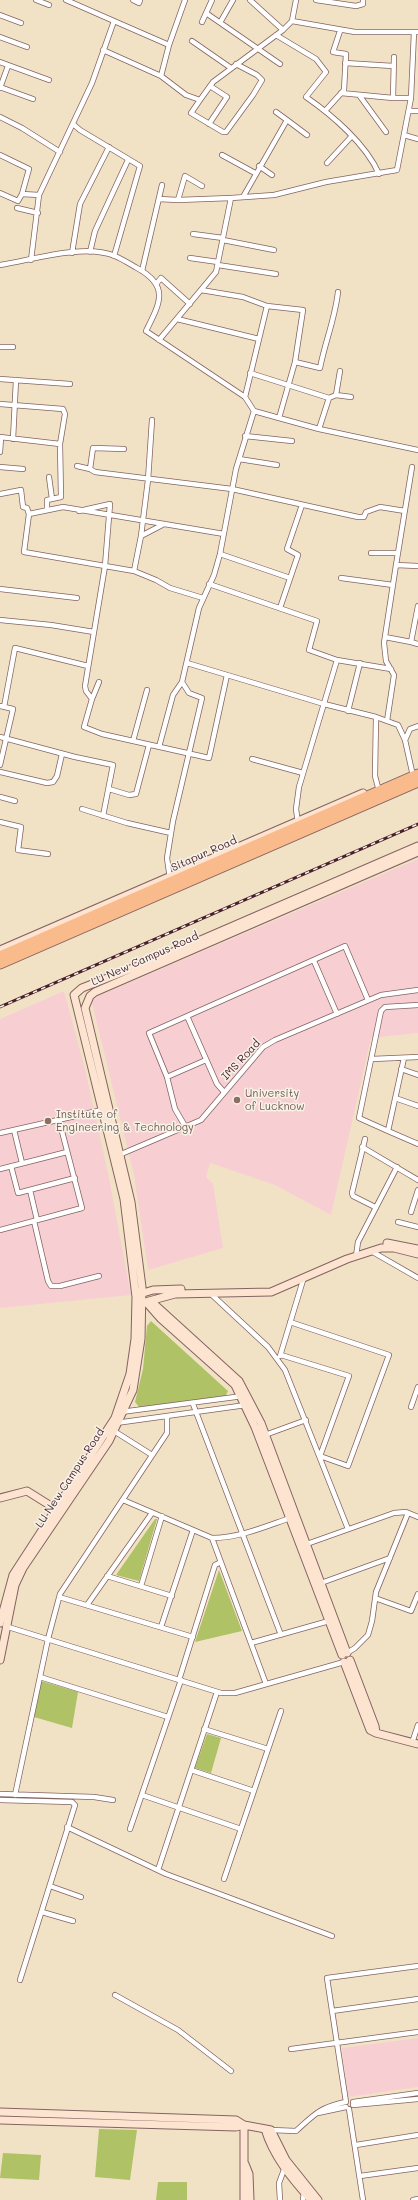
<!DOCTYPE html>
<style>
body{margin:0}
canvas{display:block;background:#f1e2c6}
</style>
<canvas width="418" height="2200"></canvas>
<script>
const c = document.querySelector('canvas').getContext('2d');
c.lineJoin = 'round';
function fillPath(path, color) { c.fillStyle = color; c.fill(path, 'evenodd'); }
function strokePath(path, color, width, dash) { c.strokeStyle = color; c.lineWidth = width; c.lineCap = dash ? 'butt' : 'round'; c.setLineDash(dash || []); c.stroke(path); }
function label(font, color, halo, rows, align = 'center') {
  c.font = font + ' Mali,sans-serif'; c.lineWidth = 3; c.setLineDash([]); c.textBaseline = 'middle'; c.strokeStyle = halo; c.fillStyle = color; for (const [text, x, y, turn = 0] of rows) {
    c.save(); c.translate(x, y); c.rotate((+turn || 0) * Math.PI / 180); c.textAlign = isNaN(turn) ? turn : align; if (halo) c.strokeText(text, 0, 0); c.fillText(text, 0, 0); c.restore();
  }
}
fillPath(new Path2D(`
 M418 859V1033L371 1038 331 1215 275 1185 210 1163 206 1177 213 1184 223 1248 148 1270 134 1175 91 999Z
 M64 991 85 1069 108 1173 131 1295 0 1308V1019Z
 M418 2038V2087L348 2097 342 2048Z`), '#f7cfd3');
fillPath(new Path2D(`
 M151 1321 228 1391 225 1397 140 1408 135 1402 143 1369 147 1326Z
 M155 1519H157L139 1581 116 1575Z
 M219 1570 242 1631 195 1642Z
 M41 1681 78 1692 72 1728 34 1717Z
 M207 1734 221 1738 211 1773 195 1768Z
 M99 2129 137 2130 130 2180 95 2177Z
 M3 2153 41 2155 39 2180 0 2178Z
 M158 2182H187V2200H156Z`), '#afc265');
const street = new Path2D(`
 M36 0 49 5
 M66 0 114 21
 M133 0 139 3 140 0
 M250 0 283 30
 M316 0 356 6 363 4V0
 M206 13 280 64
 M0 15 21 23
 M221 21 233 0
 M292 21 355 32H418
 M202 22 212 0
 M276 35 316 59 326 72 306 97C332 115 366 144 379 174
 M0 37 27 47
 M192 41 231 68
 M103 50 161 76 186 95 200 100 213 82 283 30 292 21 296 0
 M0 62 49 80
 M345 63 393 66
 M161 76 169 45 185 0
 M0 87 33 99
 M0 88 8 66
 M341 93 393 98
 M359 95 386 132
 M411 98 414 32
 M200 100 191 113 223 132H226L253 95 262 80 257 75 236 64
 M325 111 344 90 346 54 333 52 340 31
 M409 111H418
 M0 117 22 128 60 152
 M287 120 307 135
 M73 124 80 130 140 166 114 256
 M209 124 227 97 210 86
 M404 135 418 139
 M0 155 29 169 22 194
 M222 155 255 173
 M327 163 351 137
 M259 166 272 175
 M0 193 18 201 22 194 39 195
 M243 197 287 120 276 112
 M159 199 178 200 231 198
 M178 200 185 176 202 186
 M17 208 38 213
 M193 234 223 238
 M223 240 274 250
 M90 252 95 231 128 160
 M72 253 80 204 109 147
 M190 258 218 262
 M31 260 39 195 92 83 114 21 169 45
 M0 265C32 260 84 243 115 256 122 259 130 264 137 268 170 286 160 303 146 331L245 397
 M218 265 276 274
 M142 271 162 185
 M157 283 161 278 190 304
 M177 319 259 339
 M159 340 216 272 231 198 274 195 326 182 397 170 411 98H393L394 57
 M0 347H13
 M295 362 320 368C325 342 335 319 338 292
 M250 373 329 398 319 429 418 450
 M0 379 70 384
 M336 395 340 371
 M329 398 336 395 351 397
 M0 404 63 409 65 414 60 444
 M254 411 279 418 295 362 303 310 267 306
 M279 418 319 429
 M245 436 292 441
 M0 437 60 444 61 497 47 500V510
 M13 439 16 380
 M0 452 1 438
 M239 459 277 465
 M77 466 90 469 95 472 232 489 358 517H364L366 512 380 507 405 511
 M0 467 23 469
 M90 469 93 448 124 449
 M49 477 52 499
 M0 494 21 490 23 507 27 508 29 514 63 507 224 534
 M79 511 110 504 105 566 85 686 86 691 92 699 99 682
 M29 514 24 552 134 571 141 536 164 524
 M141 536 148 480 152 420
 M371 553H398
 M220 554 290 578
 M396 565 412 467
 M134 571 156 580 170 588 203 598
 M341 578 393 585
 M209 584 317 621 309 650 337 660 391 669
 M0 589 77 598
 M280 608 298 555 287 549 302 505
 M0 620 51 625 94 632
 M385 637 411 642 418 606
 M411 642 418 644
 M187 663 324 704 376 717 398 725 405 740 413 776
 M92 699 84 727 102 734 209 758 227 675
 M0 706 13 709 0 765
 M4 707 15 648 88 666
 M348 711 360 663
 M376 717 375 776 379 791
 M387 721 394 675 386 661 384 643 396 565 418 566
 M0 737 75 757 113 765 103 816
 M405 740 410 729 418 726
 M133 741 147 690
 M159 747 173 695 182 682 199 608 214 575 220 554 236 469 254 411 245 397 267 306 243 297 201 290
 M252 759 303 773
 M0 772 47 783 53 782 57 776 62 754
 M109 789 129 795 136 794 149 745
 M0 797 15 801
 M82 809 127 823 171 833
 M0 822 21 827 18 850 48 854
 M298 823 296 809 299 787 337 660
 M170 879 167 858 173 821 202 698 189 693 182 682
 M314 961 337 1014
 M187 1016 217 1084 224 1092
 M404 1058 388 1131 418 1144
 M372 1059 418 1057
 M206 1060 167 1077 149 1033 345 946 368 1000
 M401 1069 418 1075
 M167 1077 175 1109 185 1126
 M395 1098 418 1106
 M14 1130 22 1163
 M388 1131 359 1118 381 1011 385 1007 418 1005
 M0 1133 102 1110
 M365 1139 352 1193 353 1196 375 1207
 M362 1147 418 1180
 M119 1155 201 1120 263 1047 275 1040 381 995 418 990
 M11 1166 18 1193 75 1178
 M0 1169 67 1152
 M30 1190 37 1220
 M411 1212 418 1190
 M34 1221 48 1281 51 1286H60L99 1276
 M398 1222 418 1227
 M0 1230 82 1208 59 1120
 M371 1251 418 1278
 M356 1256 358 1242 397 1167
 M210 1293 268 1347 285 1370 348 1529
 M281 1355 349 1376 320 1456 348 1466 389 1355 290 1322
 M280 1356 304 1277
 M193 1404 281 1635
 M411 1407 418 1387
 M121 1412 243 1396
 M116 1423 246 1405
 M114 1431 152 1455
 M265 1435 306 1420
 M123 1500 212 1538C239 1538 264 1527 290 1518
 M212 1538 266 1684
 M304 1545 394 1513 406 1512 418 1517
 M107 1576 172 1596
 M321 1583 390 1558
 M141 1586 162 1516
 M59 1597 193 1637
 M375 1598 411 1611 418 1594
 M87 1605 152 1513
 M5 1626 221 1693H235L344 1662
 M161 1627 193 1530
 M251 1643 329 1621
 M347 1653 355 1648 368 1635 372 1621 376 1592 408 1513
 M40 1677 168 1717
 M179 1680 215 1565 221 1562
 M204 1729 268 1749
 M412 1743 418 1725
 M191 1770 254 1791
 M0 1794 94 1797 113 1800
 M15 1795 48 1639 60 1594 167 1433V1418
 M142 1795 241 1829
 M0 1800 72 1802 75 1805 20 1980
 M67 1827 166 1874 332 1936
 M130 1829 181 1680
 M158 1870 217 1692
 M224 1879 281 1711
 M50 1886 81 1897
 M42 1912 73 1921
 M115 1995 178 2030 231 2071
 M332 2011 418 1999
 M291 2049 418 2032
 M346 2102 327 1978 418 1966
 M353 2102 418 2093
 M353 2105 418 2099
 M349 2109 363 2200
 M318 2113 346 2107
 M271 2130 296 2131C315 2114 319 2108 345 2102
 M356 2145 418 2135
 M360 2176 418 2168
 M280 2200 279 2183 285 2167
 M303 2200 304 2191
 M413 2200 418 2199`);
const secondary = new Path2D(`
 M0 950 363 793
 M387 1243 418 1249
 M140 1294 153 1290 181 1289
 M149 1301 175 1294 271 1292 347 1259 381 1248H394L418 1254
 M151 1301 239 1381 261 1423 347 1653
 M146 1302 161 1319 235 1385 255 1427 342 1655
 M0 1498 27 1491 59 1511
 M0 1623 13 1575 115 1418 130 1374 135 1339 136 1297 124 1199 74 995 82 988 166 955 418 846
 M0 1660 15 1585 23 1568 109 1441 133 1390 141 1339 142 1287 131 1202 85 1008 90 996 95 992 418 852
 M350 1660 375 1726 376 1733
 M344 1662 370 1730 376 1733 418 1744
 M0 2112 236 2120 244 2125 271 2130 286 2160 318 2200
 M0 2120 236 2127 244 2125
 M244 2125V2200
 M265 2129C273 2156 292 2179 311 2200
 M245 2164 249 2174 250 2200`);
const highway = new Path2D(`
 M0 956 418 774
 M0 964 418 782`);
strokePath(street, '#846361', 6);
strokePath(secondary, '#846361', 9);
strokePath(highway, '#846361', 11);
strokePath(street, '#fff', 4.5);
strokePath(secondary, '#fde4d1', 7);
strokePath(highway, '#fabb8c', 9);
const rail = new Path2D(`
 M0 1007 418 824`);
strokePath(rail, '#4a1f2b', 3);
strokePath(rail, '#f7f3e8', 1.5, [4.5]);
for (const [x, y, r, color] of [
 [237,1100,4,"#8d6e63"],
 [48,1121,4,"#8d6e63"]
]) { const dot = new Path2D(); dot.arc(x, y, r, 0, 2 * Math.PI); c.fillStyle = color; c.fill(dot); strokePath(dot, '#f7f3e8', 1.5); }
label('11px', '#4a1f2b', '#f7f3e8', [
 ["Sitapur Road",204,854,-24],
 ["LU New Campus Road",145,959,-24],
 ["IMS Road",241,1060,-47],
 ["LU New Campus Road",70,1478,-57]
]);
label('11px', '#785e54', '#f7f3e8', [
 ["University",245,1094],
 ["of Lucknow",245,1107],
 ["Institute of",56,1115],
 ["Engineering & Technology",56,1128]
], 'left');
</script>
